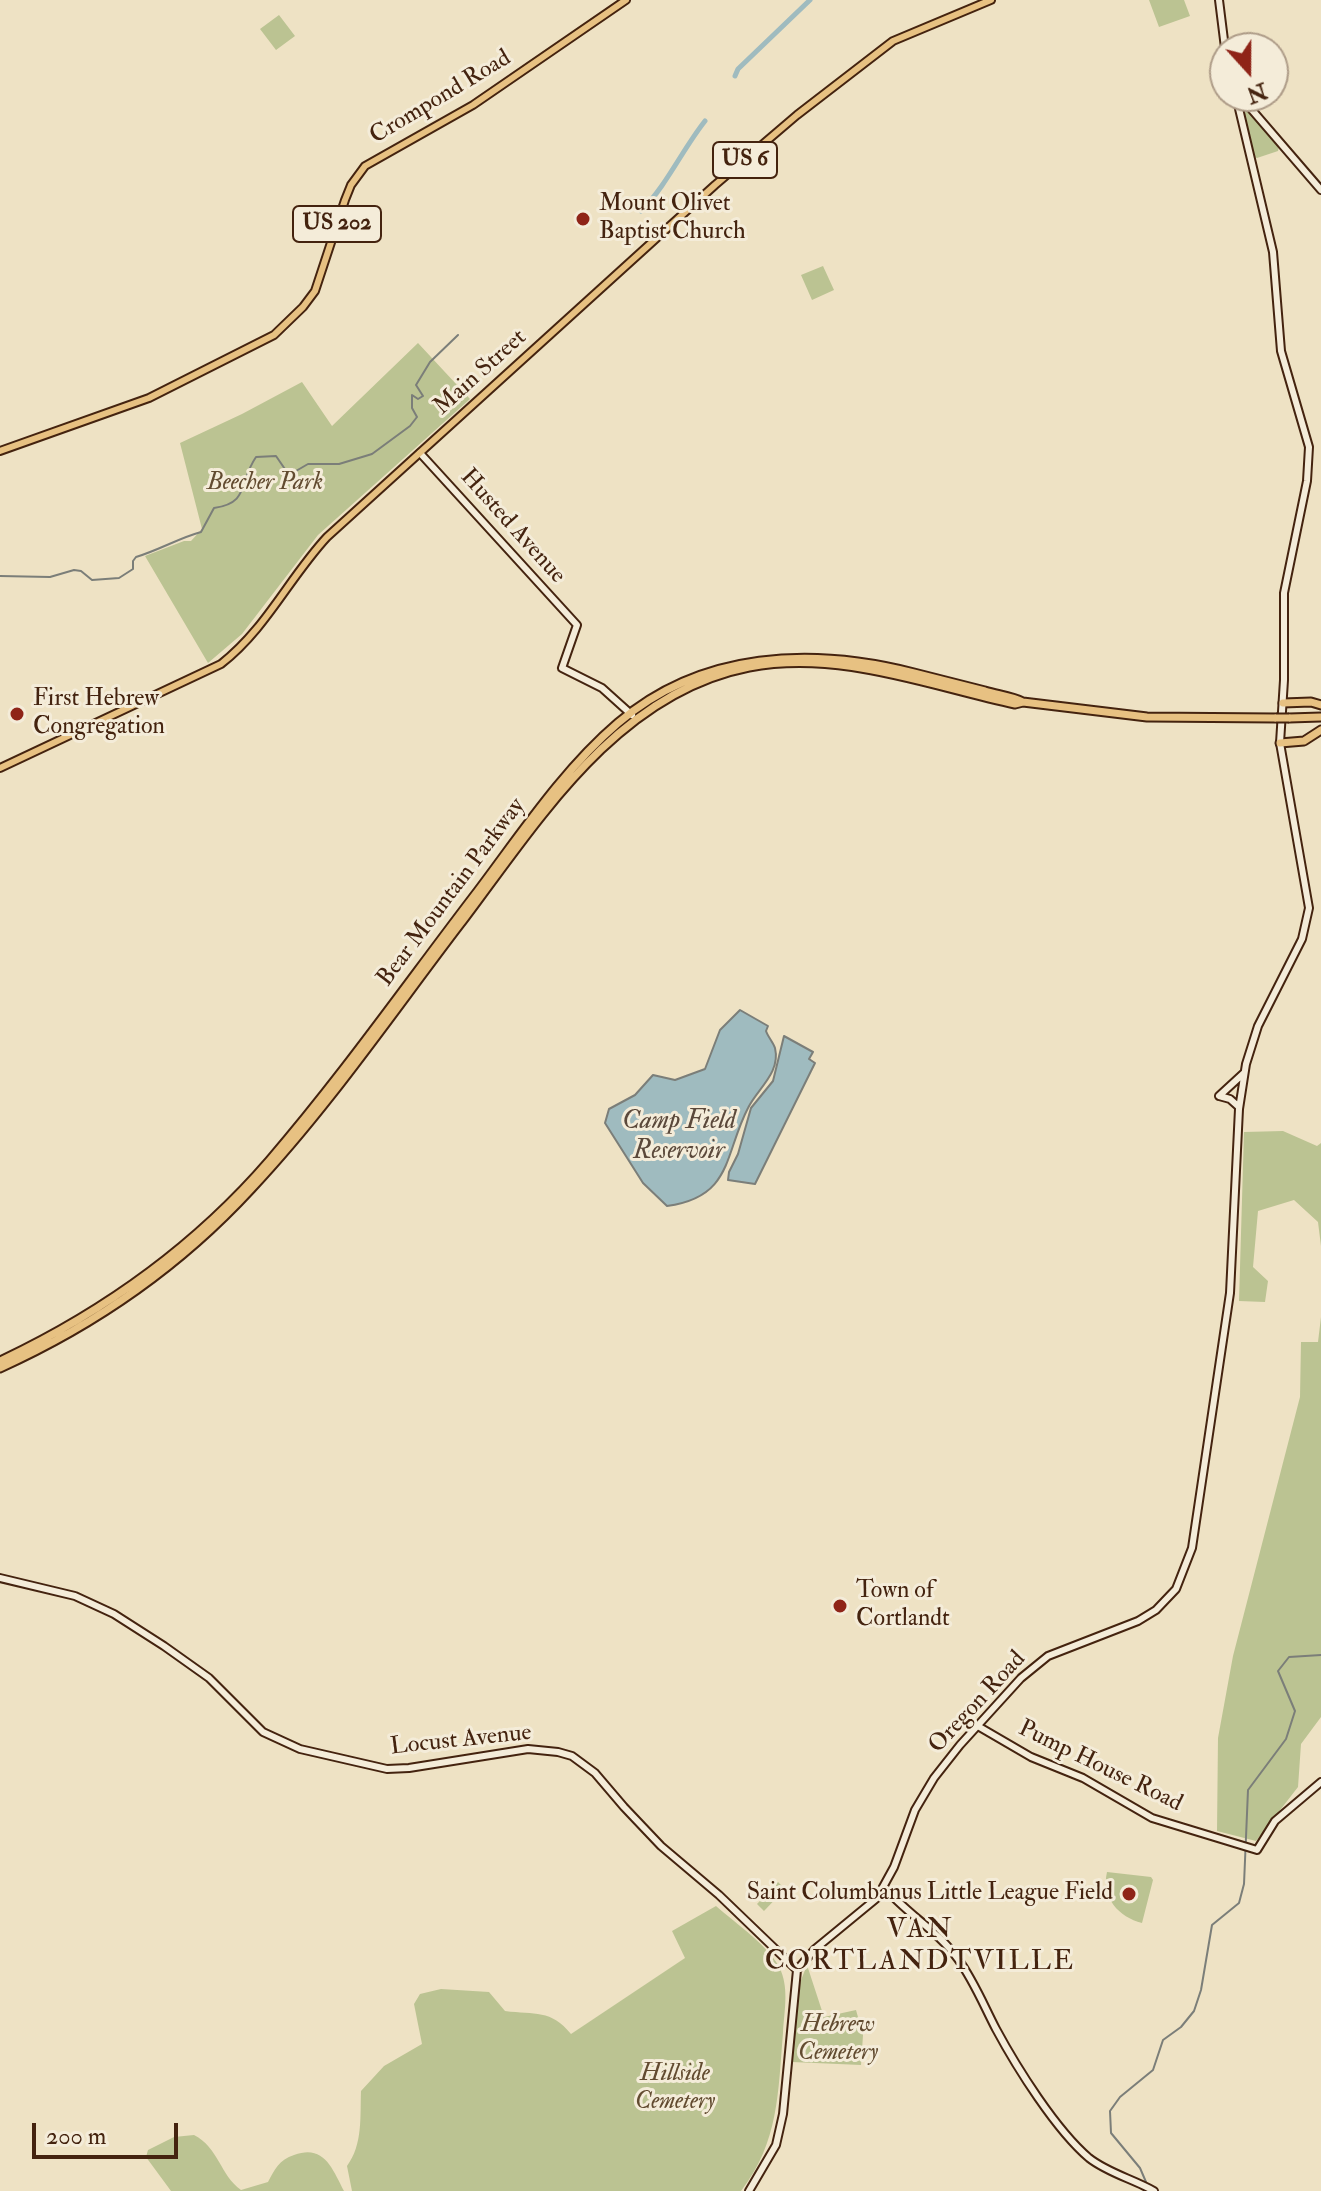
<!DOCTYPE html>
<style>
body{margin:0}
#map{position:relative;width:1321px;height:2191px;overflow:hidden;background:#eee2c4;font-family:"IM FELL Double Pica",serif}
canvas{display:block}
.north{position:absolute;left:1209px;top:32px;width:80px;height:80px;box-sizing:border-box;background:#f4ecd9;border:2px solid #ae9c88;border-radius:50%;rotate:159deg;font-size:22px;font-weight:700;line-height:32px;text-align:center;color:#44230f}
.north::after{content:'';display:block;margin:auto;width:28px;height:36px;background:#8f2418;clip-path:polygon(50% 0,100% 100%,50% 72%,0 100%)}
.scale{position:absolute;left:32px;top:2123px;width:146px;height:36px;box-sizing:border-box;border:4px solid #44230f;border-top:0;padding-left:10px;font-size:24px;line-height:28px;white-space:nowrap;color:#44230f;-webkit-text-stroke:6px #f4ecd9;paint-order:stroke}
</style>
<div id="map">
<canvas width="1321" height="2191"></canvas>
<div class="north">N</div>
<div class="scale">200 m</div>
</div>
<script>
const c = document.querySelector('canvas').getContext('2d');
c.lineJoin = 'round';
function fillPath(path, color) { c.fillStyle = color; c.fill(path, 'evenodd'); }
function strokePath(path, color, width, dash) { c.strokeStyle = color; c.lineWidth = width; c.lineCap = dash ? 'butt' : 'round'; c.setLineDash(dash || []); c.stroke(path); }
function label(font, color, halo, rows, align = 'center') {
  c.font = font + ' "IM FELL Double Pica",serif'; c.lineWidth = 6; c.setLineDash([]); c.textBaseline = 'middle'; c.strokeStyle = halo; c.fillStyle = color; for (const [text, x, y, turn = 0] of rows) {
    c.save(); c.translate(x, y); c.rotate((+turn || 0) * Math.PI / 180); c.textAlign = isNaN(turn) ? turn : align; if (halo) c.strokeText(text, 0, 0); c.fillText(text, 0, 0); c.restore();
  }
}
fillPath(new Path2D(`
 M1149 0H1184L1190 16 1159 27Z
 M279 15 295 36 276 50 260 29Z
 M1243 104 1279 146 1278 151 1257 158 1254 157 1241 105Z
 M823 266 834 290 812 300 801 275Z
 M418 343 470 399 318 535 242 634 208 663 145 556 184 541H191L202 529 180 443 242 414 302 382 332 426Z
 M1283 1131 1317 1146 1321 1143V1246L1318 1222 1294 1200 1258 1211 1253 1267 1268 1281 1265 1302 1239 1301 1244 1132Z
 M1321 1317V1717L1301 1744 1298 1787 1256 1841 1217 1831 1218 1738 1233 1656 1300 1397 1301 1342H1318Z
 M1107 1872 1151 1877 1153 1880 1142 1923C1119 1917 1101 1898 1107 1872Z
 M778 1882 785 1889 764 1911 757 1904Z
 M716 1906C735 1923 772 1948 781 1971 789 1991 784 2013 783 2033 778 2092 779 2142 741 2191H352L347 2166C363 2144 360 2117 361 2091L384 2066 422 2044 414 2004 420 1994 441 1989 489 1992 505 2011C535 2015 551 2009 571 2034L685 1958 672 1931Z
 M807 1965 824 2017 856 2010 863 2035 861 2065 792 2062 796 1993Z
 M194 2135C219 2148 220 2175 241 2190L268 2182C275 2169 279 2160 294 2155 324 2144 332 2168 344 2191H171L146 2157 148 2150 174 2137Z`), '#bbc392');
const water = new Path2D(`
 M740 1010 768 1026 766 1031C768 1037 773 1042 775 1048 781 1073 757 1089 748 1108 724 1154 733 1197 667 1206L643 1183 605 1123 609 1109 635 1095 653 1075 675 1080 705 1069 720 1030Z
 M784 1036 813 1052 809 1059 815 1063 755 1184 728 1180 729 1172 738 1154 751 1108 773 1081Z`);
fillPath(water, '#9fbbbf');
strokePath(water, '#7b7e79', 2);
strokePath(new Path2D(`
 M0 576 50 577 74 570 81 571 92 580 119 578 133 569V561L136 557C159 550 179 538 201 532L214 508C250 503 238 483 256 457L276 456 289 475 308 464H339L372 454 410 426 417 417 412 408V395L418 399 423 396 416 385 430 362 458 335
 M1146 2182 1140 2168 1111 2133 1110 2111 1120 2097 1153 2070 1163 2040 1181 2027 1194 2011 1201 1990 1212 1925 1239 1903 1244 1884 1248 1790 1286 1739 1295 1711 1278 1671 1289 1657 1321 1655`), '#7b7e79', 2);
strokePath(new Path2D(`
 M735 76 738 69 810 0
 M641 211C667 185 682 150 705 121`), '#9fbbbf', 5);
const secondary = new Path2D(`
 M1219 0 1225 48
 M1240 96 1321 190
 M420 453 577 625 562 668 602 688 632 715
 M1219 1096 1244 1073
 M1219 1096 1230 1099 1239 1107
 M0 1578 75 1596 114 1614 164 1646 209 1678 263 1732 300 1749 387 1769 409 1768 528 1749 558 1752 572 1756 595 1773 624 1807 661 1846 719 1895 797 1970
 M976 1725 1031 1757 1083 1778 1152 1818 1257 1850 1275 1821 1321 1782
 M884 1887C907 1914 938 1931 958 1959 974 1981 984 2006 996 2029 1017 2068 1056 2130 1089 2158 1108 2173 1133 2179 1154 2191
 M749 2191 776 2145 783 2114 797 1970 815 1949 877 1898 894 1867 915 1810 934 1778 960 1745 1021 1678 1048 1656 1138 1621 1156 1610 1176 1589 1192 1548 1230 1293 1239 1109 1246 1064 1258 1026 1302 939 1309 908 1280 743 1284 680V593L1307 481 1309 447 1281 351 1273 252 1236 96`);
const primary = new Path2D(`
 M0 451 149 398 274 335 303 307 315 291 345 200 351 185 365 166 473 105 626 0
 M0 768 221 664C266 629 289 578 327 537L715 185 797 115 893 41 991 0`);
const highway = new Path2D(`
 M1283 703 1311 702 1321 705
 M1289 718 1321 717
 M1280 743 1304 741 1321 730
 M0 1361C104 1312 195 1247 270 1160 344 1074 409 981 478 891 521 834 563 770 618 723 702 651 812 647 914 673 938 679 961 685 985 691 998 695 1012 696 1023 702
 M0 1368C95 1325 180 1266 251 1189 328 1107 392 1013 460 924 536 824 615 693 749 667 840 650 927 685 1015 704L1023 702 1147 717 1276 718`);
strokePath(secondary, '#44230f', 10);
strokePath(primary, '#44230f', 10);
strokePath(highway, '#44230f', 11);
strokePath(secondary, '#f4ecd9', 6);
strokePath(primary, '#e7c182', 6);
strokePath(highway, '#e7c182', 7);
const highwayBridge = new Path2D(`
 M1276 718H1289`);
strokePath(highwayBridge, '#44230f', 11, []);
strokePath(highwayBridge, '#e7c182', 7);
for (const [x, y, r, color] of [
 [583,219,8,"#8f2418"],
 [17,714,8,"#8f2418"],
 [840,1606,8,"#8f2418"],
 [1129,1894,8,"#8f2418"]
]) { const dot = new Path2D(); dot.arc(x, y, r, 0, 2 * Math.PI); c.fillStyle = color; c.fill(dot); strokePath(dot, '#f4ecd9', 3); }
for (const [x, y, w] of [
 [745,160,64],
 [337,224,88]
]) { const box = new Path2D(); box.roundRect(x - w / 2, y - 18, w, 36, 6); c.fillStyle = '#f4ecd9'; c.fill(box); strokePath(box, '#44230f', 2); }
label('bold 22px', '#44230f', null, [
 ["US 6",745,160],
 ["US 202",337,224]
]);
label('24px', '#44230f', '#f4ecd9', [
 ["Crompond Road",441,98,-31],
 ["Main Street",481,373,-42],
 ["Husted Avenue",512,527,48],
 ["Bear Mountain Parkway",452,893,-53],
 ["Oregon Road",978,1703,-47],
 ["Locust Avenue",461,1741,-6],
 ["Pump House Road",1100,1767,26]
]);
label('24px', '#44230f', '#f4ecd9', [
 ["Mount Olivet",599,205],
 ["Baptist Church",599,233],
 ["First Hebrew",33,700],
 ["Congregation",33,728],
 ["Town of",856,1592],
 ["Cortlandt",856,1620],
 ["Saint Columbanus Little League Field",1113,1894,"right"]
], 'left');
label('italic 24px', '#624b30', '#f4ecd9', [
 ["Beecher Park",265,484],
 ["Hebrew",838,2026],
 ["Cemetery",838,2054],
 ["Hillside",675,2075],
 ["Cemetery",675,2103]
]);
label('italic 26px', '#5b493b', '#f4ecd9', [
 ["Camp Field",679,1122],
 ["Reservoir",679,1152]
]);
c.letterSpacing = '2px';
label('28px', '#44230f', '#f4ecd9', [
 ["VAN",920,1931],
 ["CORTLANDTVILLE",920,1963]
]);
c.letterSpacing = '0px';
</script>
